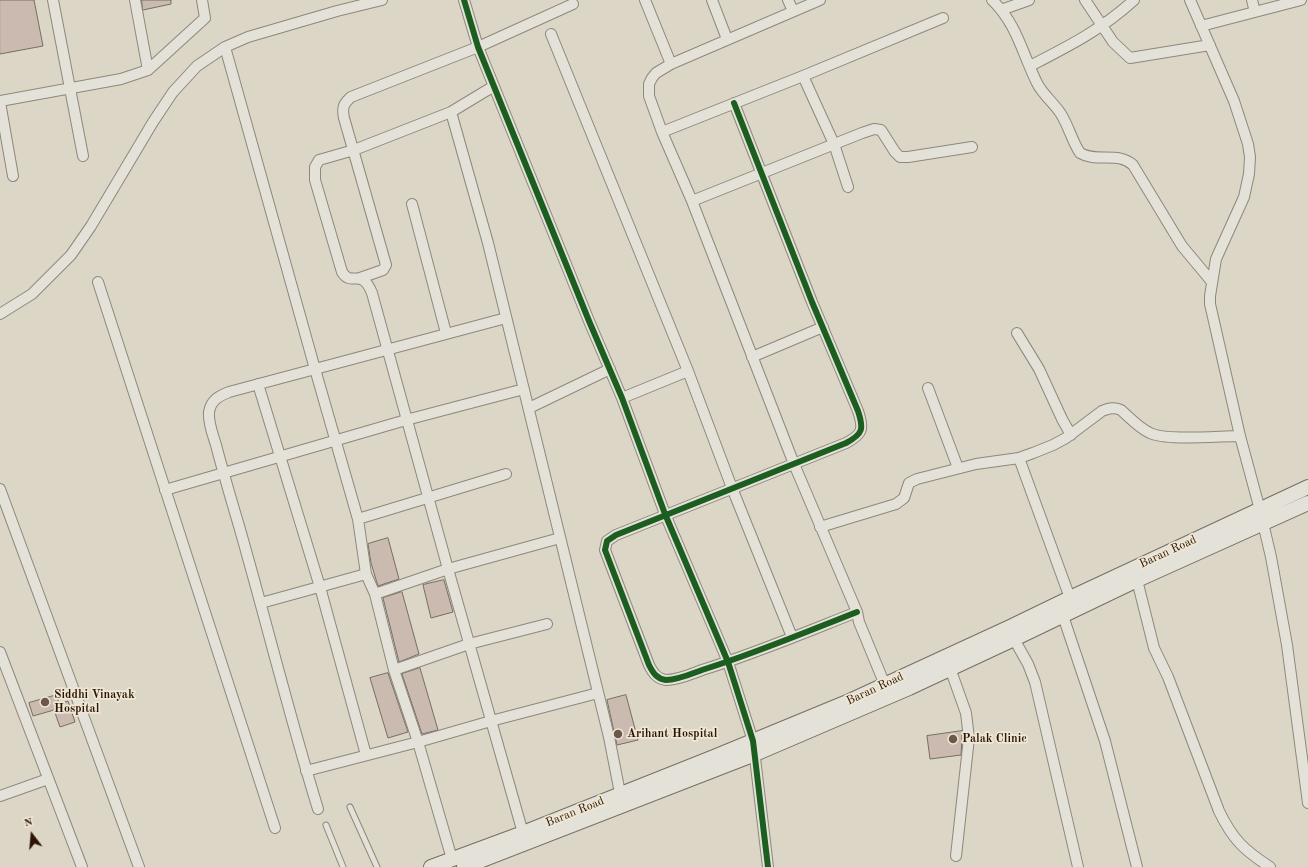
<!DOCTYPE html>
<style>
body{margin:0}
#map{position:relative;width:1308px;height:867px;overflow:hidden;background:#dcd6c6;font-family:"Old Standard TT",serif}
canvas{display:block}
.north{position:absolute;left:12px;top:815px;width:40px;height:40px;-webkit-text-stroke:3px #eee7d4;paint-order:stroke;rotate:344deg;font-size:11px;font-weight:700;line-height:16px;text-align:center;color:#2e1405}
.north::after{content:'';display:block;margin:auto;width:14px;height:18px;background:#2e1405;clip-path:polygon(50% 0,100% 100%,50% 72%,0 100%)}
</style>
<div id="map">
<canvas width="1308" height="867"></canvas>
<div class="north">N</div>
</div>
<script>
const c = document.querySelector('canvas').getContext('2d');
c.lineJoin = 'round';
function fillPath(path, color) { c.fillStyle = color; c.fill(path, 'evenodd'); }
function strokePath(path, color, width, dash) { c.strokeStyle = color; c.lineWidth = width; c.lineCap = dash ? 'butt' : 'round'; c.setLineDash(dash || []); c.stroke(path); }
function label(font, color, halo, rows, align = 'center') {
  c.font = font + ' "Old Standard TT",serif'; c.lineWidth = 3.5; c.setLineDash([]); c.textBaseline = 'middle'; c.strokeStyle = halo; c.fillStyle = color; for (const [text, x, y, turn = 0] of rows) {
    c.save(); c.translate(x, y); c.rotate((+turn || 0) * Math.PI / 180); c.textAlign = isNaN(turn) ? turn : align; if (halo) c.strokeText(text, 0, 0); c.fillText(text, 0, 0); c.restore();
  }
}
const building = new Path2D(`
 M0 0H34L43 46 0 54Z
 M142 0H171V4L143 10Z
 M388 538 399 579 378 586 371 563 368 544Z
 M444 580 453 612 431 618 423 585Z
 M402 592 419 654 399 662 383 598Z
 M420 668 438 730 422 734 402 674Z
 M388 673 408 732 388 738 370 678Z
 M57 695 59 704 68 701 75 722 60 727 54 710 33 716 29 703Z
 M626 695 638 740 617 745 607 700Z
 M962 731V738L961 755 930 759 927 736Z`);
fillPath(building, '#cabaaf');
strokePath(building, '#756e63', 1);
const lane = new Path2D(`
 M350 807 377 867
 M326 825 343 867`);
const street = new Path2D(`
 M53 0 83 156
 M135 0 148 70
 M464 0 478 47 589 321 622 398 665 514 728 662 753 741 768 867
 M645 0 671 64
 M712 0 727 39
 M788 0 793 11
 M820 0 671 64 656 73 652 78 649 84V96L662 132 692 201 794 464 857 612 859 622 885 685
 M992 0C1017 24 1022 53 1037 83 1043 95 1054 103 1061 114 1069 127 1072 141 1080 153 1097 163 1118 151 1133 165L1182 246 1212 282
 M1085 0 1113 42 1130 58 1210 45
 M1190 0 1234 101 1248 144 1250 157 1249 174 1244 197 1216 259 1210 296V304L1240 436 1260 510 1271 557 1287 645 1308 803
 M1252 0 1255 12
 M1001 10 1029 0
 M1201 26 1301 0
 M551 34 688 371 732 488 792 637
 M225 47 315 369 358 519 366 574 375 594 394 670 418 742 452 859
 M1030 66C1069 46 1101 30 1134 0
 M803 76 834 144 848 187
 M494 86 451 112 354 150 319 160 315 167V180L342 272C352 288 361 266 372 293L448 569 523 833
 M0 101 121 79 148 70 205 18 202 0
 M0 102 13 176
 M734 103 812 302 858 411C864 429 863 434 846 443L616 535 607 541 605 550 649 665C653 673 657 679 666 680 678 680 691 674 702 670 754 654 806 632 857 612
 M451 112 488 243 609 737 620 793
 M662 132 803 76 943 18
 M692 201 862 133 874 129 881 130 895 152 900 157H908L972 147
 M412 204 446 333
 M360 278 383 270 386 265 344 118C342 108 343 104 351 97L478 47 573 4
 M98 282 275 828
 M0 314 32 294 71 255 91 226 153 122 173 92 197 66 225 47 248 37 337 11 382 0
 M1017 333 1039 369 1062 419 1071 435
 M752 357 823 327
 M258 384 320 587 366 755
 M928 388 958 468
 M622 398 688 371
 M529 408 610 369
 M1019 458 1070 598
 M0 489 139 867
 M165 490 406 420 524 389
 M358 519 506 474
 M820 527 896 504 904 498 909 483 917 479 976 464 1019 458 1033 453 1053 445 1066 438 1102 411C1109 408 1114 407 1121 410 1130 418 1139 428 1150 433 1166 441 1219 436 1240 436
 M1137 580 1154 648 1168 677 1219 811C1233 840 1244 850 1270 867
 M375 594 448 569 560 538
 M261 603 366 574
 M1063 616 1105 741 1137 867
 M1014 639 1028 664 1035 682 1078 867
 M0 652 82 867
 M950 668 966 713 969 738 956 856
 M394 670 469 644 547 624
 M306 771 418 742 491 721 598 693
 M0 796 48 779
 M318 809C289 715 266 620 239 526 231 499 223 472 216 445 213 435 208 423 209 412 211 400 219 396 229 392L506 318`);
const secondary = new Path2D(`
 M431 867 523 833 714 757 845 703 1010 627 1070 598 1308 487
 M464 867 755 754 909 688 1014 639 1137 580 1308 503`);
strokePath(lane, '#8e877c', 7);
strokePath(street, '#8e877c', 12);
strokePath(secondary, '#756e63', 16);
strokePath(lane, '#e4e1d9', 5);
strokePath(street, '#e4e1d9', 10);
strokePath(secondary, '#e4e1d9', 14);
strokePath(new Path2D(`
 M464 0 478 47 589 321 622 398 665 514 728 662 753 741 768 867
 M734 103 812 302 858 411C864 429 863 434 846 443L616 535 607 541 605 550 649 665C653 673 657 679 666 680 678 680 691 674 702 670 754 654 806 632 857 612`), '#1b5e20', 6);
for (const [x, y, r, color] of [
 [45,702,5,"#6b5849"],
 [618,734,5,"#6b5849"],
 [953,739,5,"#6b5849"]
]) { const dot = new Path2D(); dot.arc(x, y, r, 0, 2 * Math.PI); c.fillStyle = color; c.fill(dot); strokePath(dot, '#eee7d4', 1.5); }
label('12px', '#2e1405', '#eee7d4', [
 ["Baran Road",1168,552,-25],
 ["Baran Road",875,689,-25],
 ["Baran Road",575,812,-22]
]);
label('bold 12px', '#2e1405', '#eee7d4', [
 ["Siddhi Vinayak",54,695],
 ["Hospital",54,709],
 ["Arihant Hospital",627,734],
 ["Palak Clinic",962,739]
], 'left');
</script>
